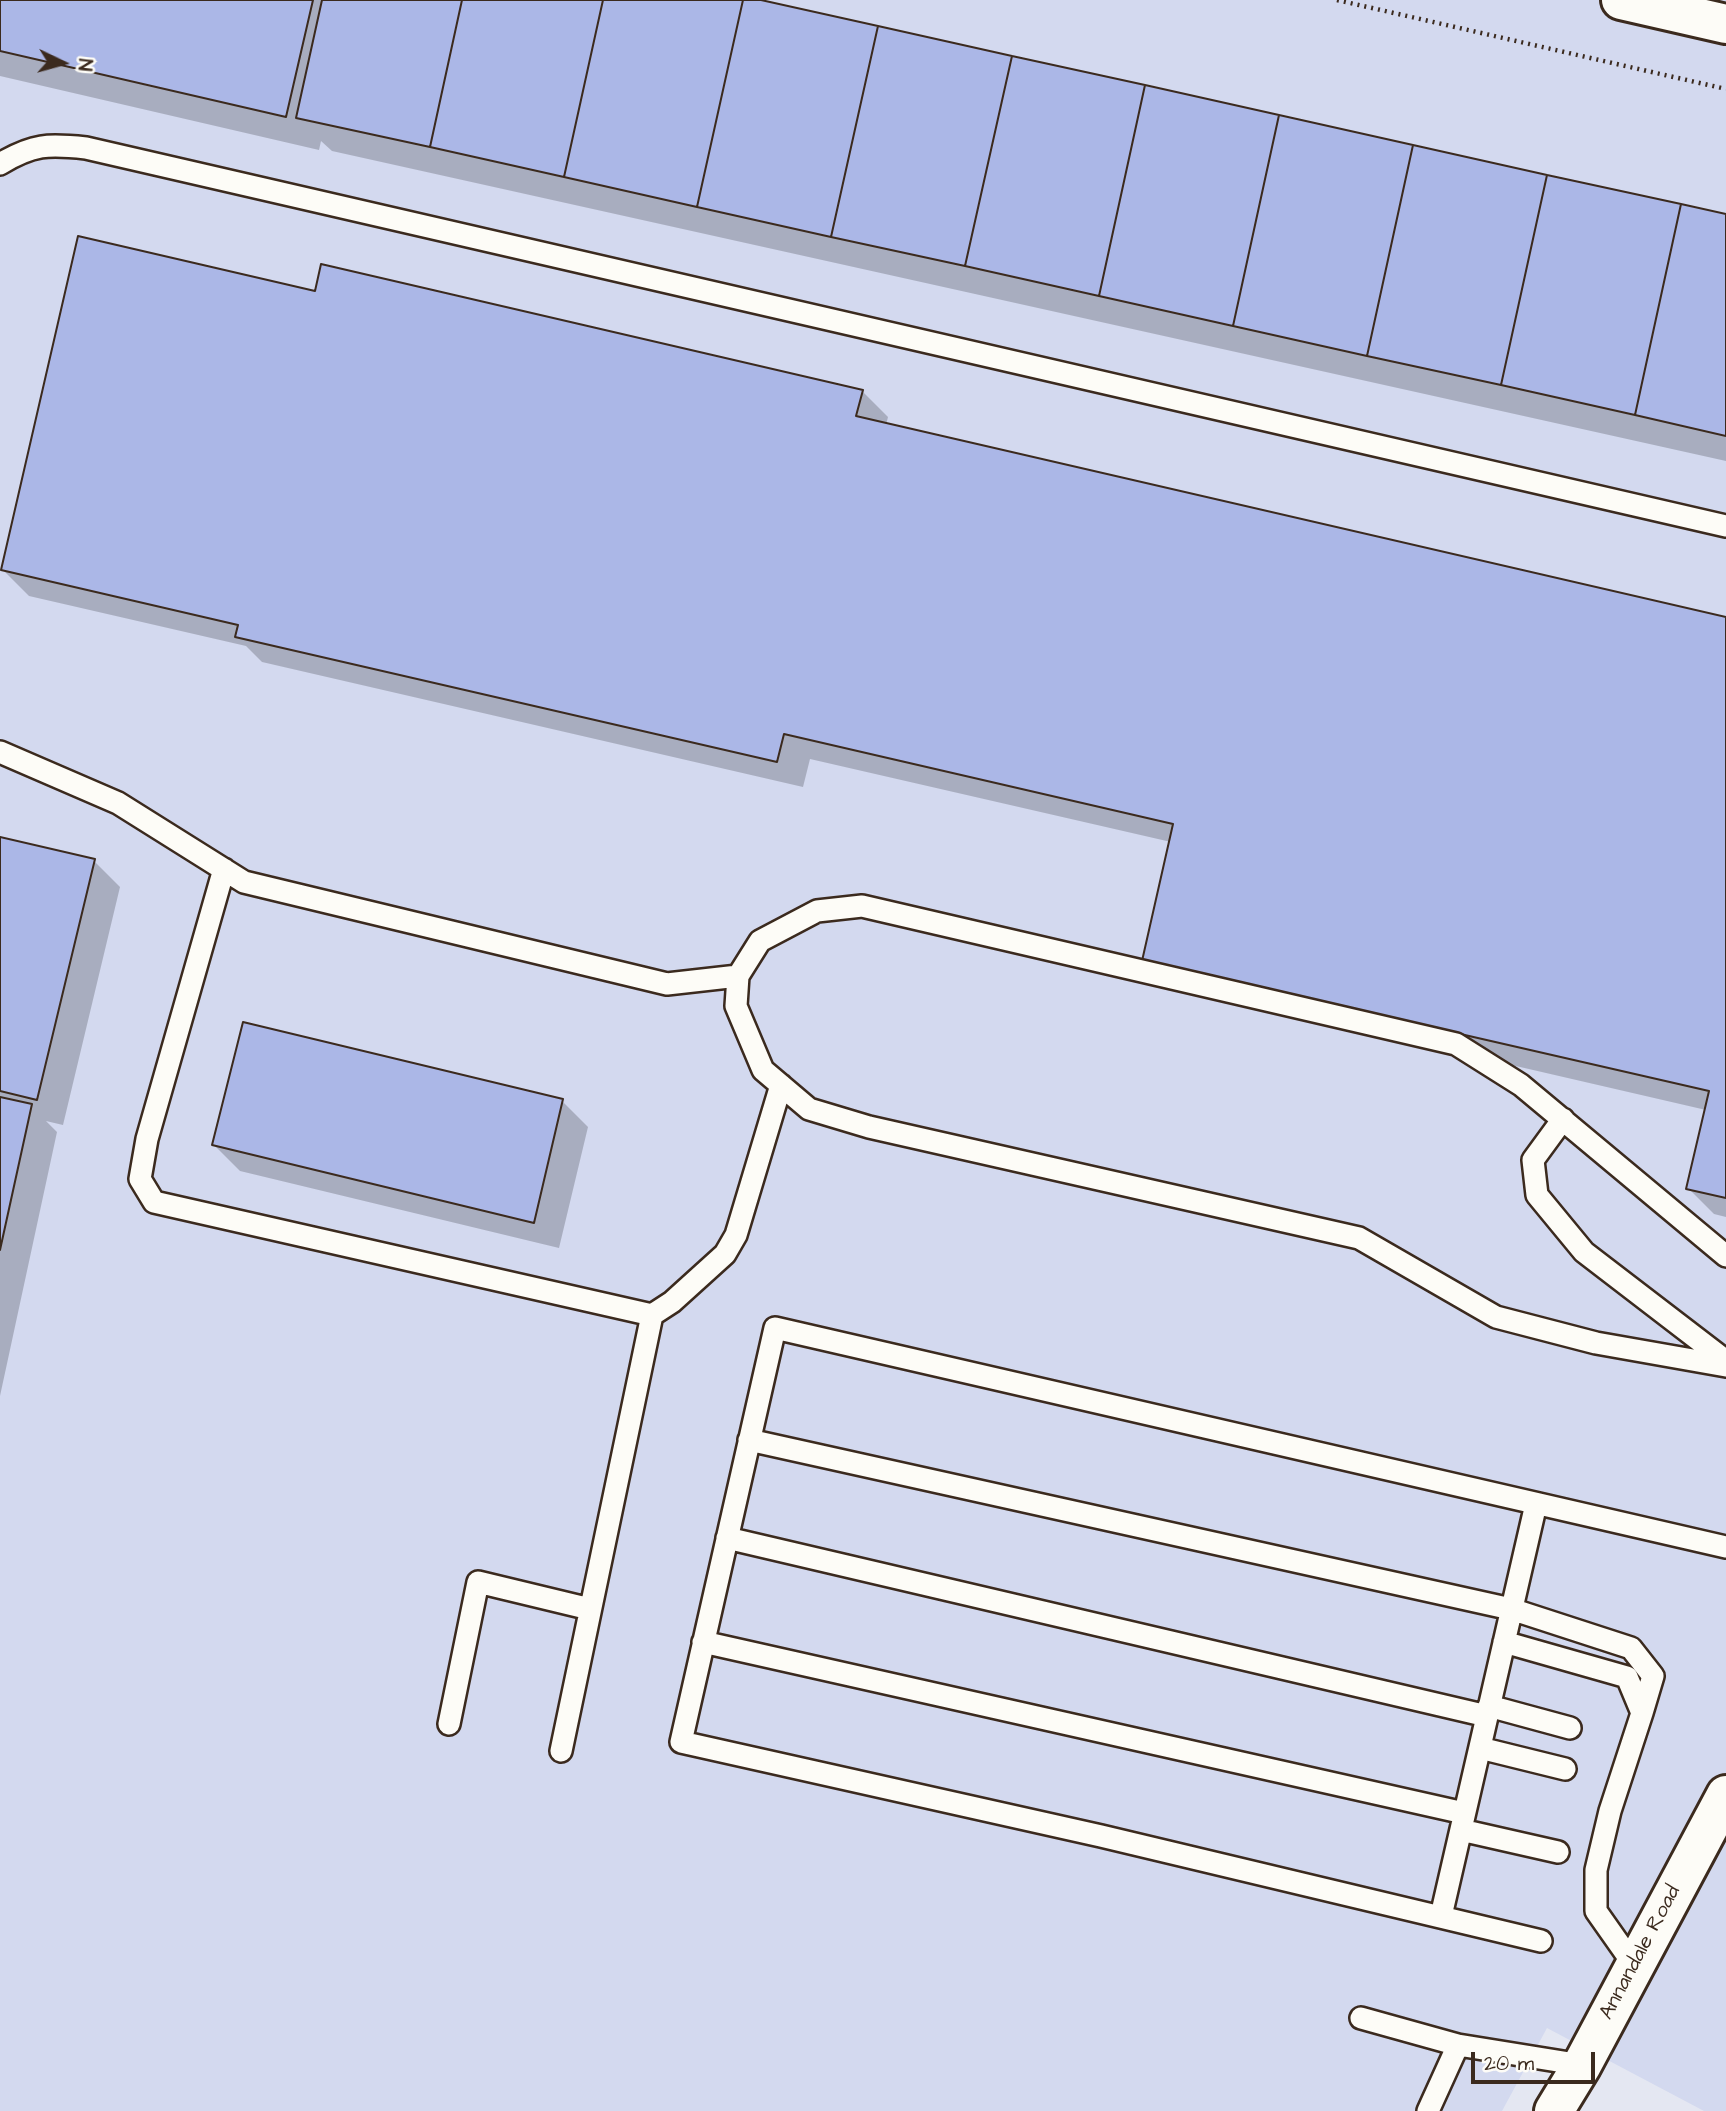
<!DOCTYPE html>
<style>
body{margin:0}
#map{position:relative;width:1726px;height:2111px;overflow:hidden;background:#e4e7f2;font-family:"Architects Daughter",sans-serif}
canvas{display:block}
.north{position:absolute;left:28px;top:28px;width:70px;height:70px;-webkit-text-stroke:5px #fdfcf7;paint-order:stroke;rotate:95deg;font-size:19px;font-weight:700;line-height:28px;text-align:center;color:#3b2a1e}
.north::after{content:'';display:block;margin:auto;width:24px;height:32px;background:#3b2a1e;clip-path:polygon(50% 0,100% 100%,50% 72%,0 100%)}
.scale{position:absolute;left:1471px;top:2052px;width:124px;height:32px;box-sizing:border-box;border:4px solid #3b2a1e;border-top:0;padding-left:9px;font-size:21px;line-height:24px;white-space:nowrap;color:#3b2a1e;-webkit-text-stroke:5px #fdfcf7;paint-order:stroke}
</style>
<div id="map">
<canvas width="1726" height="2111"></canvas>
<div class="north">N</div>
<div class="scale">20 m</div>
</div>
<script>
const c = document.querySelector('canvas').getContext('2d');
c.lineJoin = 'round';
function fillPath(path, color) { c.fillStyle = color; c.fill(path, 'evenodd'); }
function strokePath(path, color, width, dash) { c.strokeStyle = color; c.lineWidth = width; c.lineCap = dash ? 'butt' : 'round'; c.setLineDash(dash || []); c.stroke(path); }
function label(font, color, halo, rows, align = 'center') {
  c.font = font + ' "Architects Daughter",sans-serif'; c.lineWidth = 5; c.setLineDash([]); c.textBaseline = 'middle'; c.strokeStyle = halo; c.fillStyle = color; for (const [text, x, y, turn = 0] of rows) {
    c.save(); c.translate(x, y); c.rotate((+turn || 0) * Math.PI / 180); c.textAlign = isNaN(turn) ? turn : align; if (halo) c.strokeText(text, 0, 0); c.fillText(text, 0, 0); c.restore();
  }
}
fillPath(new Path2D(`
 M0 0H1726V2111H1704L1547 2028 1502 2111H0Z`), '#d3d9ef');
fillPath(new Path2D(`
 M0 0H752L1726 216V461L332 151 321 141 319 150 0 76Z
 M316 293 862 391 888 417 886 425 1726 619V1217L1714 1214 1688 1188 1706 1110 1170 986 1171 842 810 759 803 787 262 662 246 646 29 596 3 570Z
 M0 838 94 861 120 887 63 1125 46 1121 57 1132 0 1396Z
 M562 1101 588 1127 559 1248 240 1171 214 1145Z`), '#0003');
const building = new Path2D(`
 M0 0H313L286 117 0 51Z
 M322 0H462L430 147 296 118Z
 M462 0H603L564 177 430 147Z
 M603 0H743L697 207 564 177Z
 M743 0H761L878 26 831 237 697 207Z
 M878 26 1012 56 965 266 831 237Z
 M1012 56 1145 85 1099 296 965 266Z
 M1145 85 1279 115 1233 326 1099 296Z
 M1279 115 1413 145 1367 356 1233 326Z
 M1413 145 1547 175 1501 385 1367 356Z
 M1547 175 1681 204 1635 415 1501 385Z
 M1681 204 1726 214V436L1635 415Z
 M78 236 315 291 321 264 863 390 856 416 1726 617V1198L1686 1189 1709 1091 1142 961 1173 824 784 734 777 762 235 637 238 625 1 570Z
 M0 837 95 859 37 1100 0 1091Z
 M243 1022 563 1099 534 1223 212 1145Z
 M0 1097 32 1104 0 1250Z`);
fillPath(building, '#abb7e7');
strokePath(building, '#3b2a1e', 2);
const service = new Path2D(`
 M0 164C33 144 48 144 86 148L1726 526
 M0 752 118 803 244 882 667 984 738 976
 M224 869 147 1139 140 1179 154 1202 652 1315 672 1302 725 1254 736 1235 781 1085
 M1563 1119 1533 1160 1537 1195 1584 1252 1726 1361
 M1726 1256 1521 1085 1456 1044 862 906 817 911 760 941 738 976 736 1006 763 1070 809 1109 869 1127 1359 1238 1496 1317 1596 1343 1726 1366
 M749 1440 1511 1609 1631 1648 1653 1676 1642 1713
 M727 1538 1487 1716
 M703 1642 1464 1813
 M1504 1642 1627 1677 1642 1713 1610 1811 1596 1870V1911L1634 1965
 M1489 1706 1570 1728
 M449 1724 478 1582 590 1609
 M1480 1748 1565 1769
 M561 1751 652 1315
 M1461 1830 1558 1852
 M1441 1916 1536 1504
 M1541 1941 1101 1836 681 1742 775 1328 1726 1547
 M1361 2018 1458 2045
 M1428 2111 1458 2045 1582 2065`);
const minor = new Path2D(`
 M1621 0 1726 24`);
const tertiary = new Path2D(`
 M1554 2111 1582 2065 1726 1795`);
strokePath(service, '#3b2a1e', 26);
strokePath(minor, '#3b2a1e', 44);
strokePath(tertiary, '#3b2a1e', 44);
strokePath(new Path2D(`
 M1337 0 1726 89`), '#3b2a1e', 4.5, [2, 5]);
strokePath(service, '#fdfcf7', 21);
strokePath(minor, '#fdfcf7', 38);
strokePath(tertiary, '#fdfcf7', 38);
label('21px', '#3b2a1e', '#fdfcf7', [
 ["Annandale Road",1641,1953,-62]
]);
</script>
